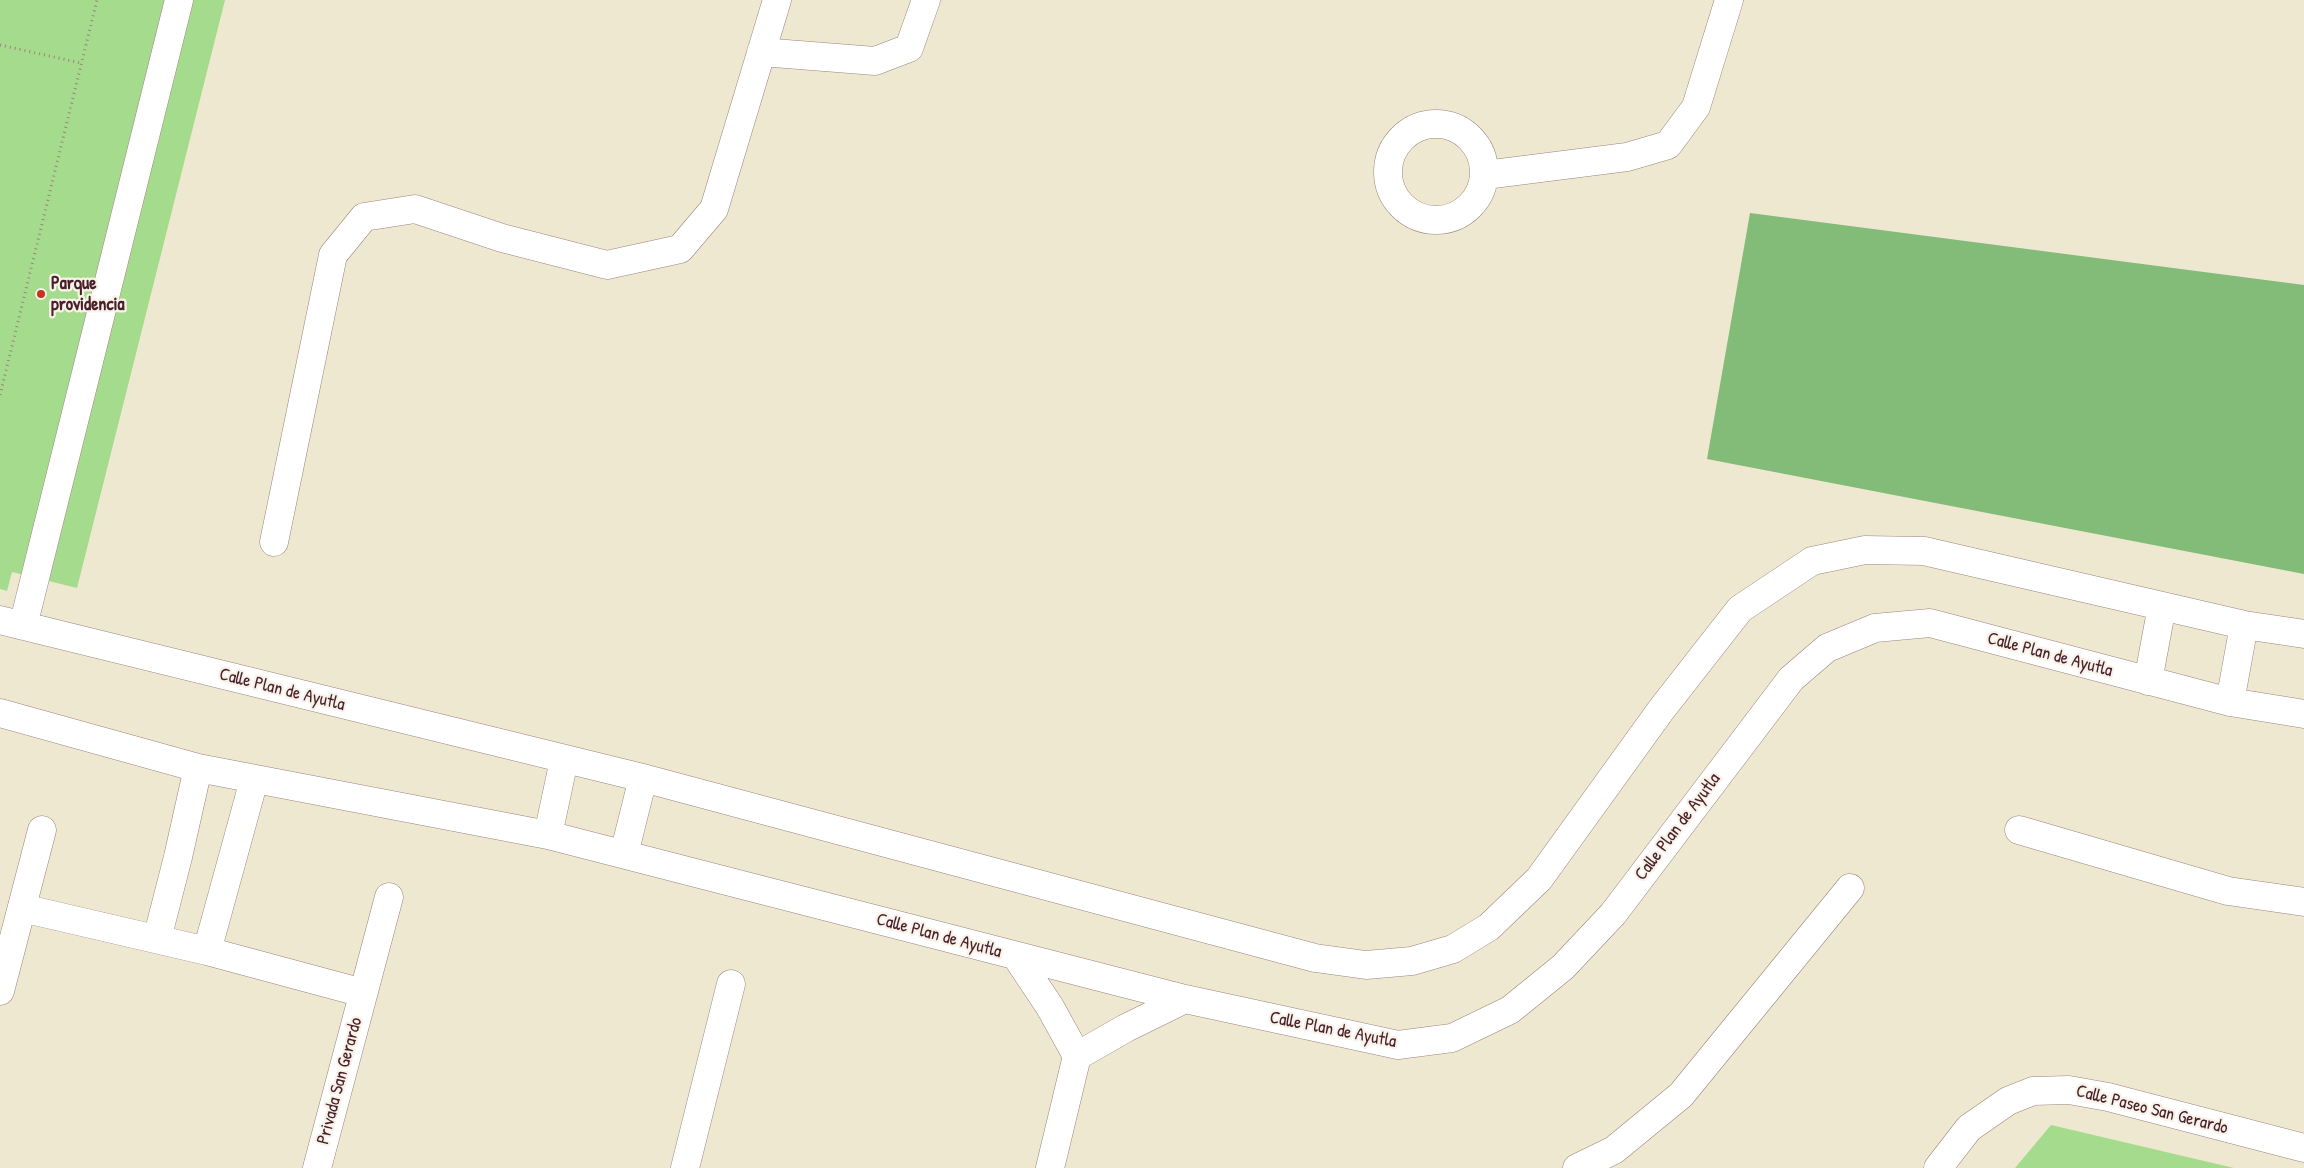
<!DOCTYPE html>
<style>
body{margin:0}
canvas{display:block;background:#eee8d0}
</style>
<canvas width="2304" height="1168"></canvas>
<script>
const c = document.querySelector('canvas').getContext('2d');
c.lineJoin = 'round';
function fillPath(path, color) { c.fillStyle = color; c.fill(path, 'evenodd'); }
function strokePath(path, color, width, dash) { c.strokeStyle = color; c.lineWidth = width; c.lineCap = dash ? 'butt' : 'round'; c.setLineDash(dash || []); c.stroke(path); }
function label(font, color, halo, rows, align = 'center') {
  c.font = font + ' "Patrick Hand",sans-serif'; c.lineWidth = 4.5; c.setLineDash([]); c.textBaseline = 'middle'; c.strokeStyle = halo; c.fillStyle = color; for (const [text, x, y, turn = 0] of rows) {
    c.save(); c.translate(x, y); c.rotate((+turn || 0) * Math.PI / 180); c.textAlign = isNaN(turn) ? turn : align; if (halo) c.strokeText(text, 0, 0); c.fillText(text, 0, 0); c.restore();
  }
}
fillPath(new Path2D(`
 M0 0H225L77 588 12 572 7 591 0 589Z
 M2051 1125 2234 1168H2015Z`), '#a4db8d');
fillPath(new Path2D(`
 M1750 213 2304 285V574L1707 459Z`), '#83bb78');
const minor = new Path2D(`
 M761 52 875 61 909 48 926 0
 M1388 172a48 48 0 1 1 96 0a48 48 0 1 1-96 0Z
 M1485 175 1627 157 1668 145 1696 107 1729 0
 M274 542 333 255 364 217 415 209 502 238 607 265 680 249 714 209 777 0
 M0 620 643 778 1315 958 1366 965 1412 961 1453 949 1489 927 1539 879 1661 710 1740 609 1812 561 1865 550 1924 551 2244 625 2304 634
 M23 626 179 0
 M2148 681 2162 606
 M2230 702 2244 625
 M0 713 198 768 548 835 1185 999 1398 1045 1452 1038 1510 1010 1563 967 1613 914 1791 679 1827 648 1875 628 1930 623 2230 702 2304 714
 M2019 830 2228 891 2304 902
 M548 835 564 760
 M624 854 643 778
 M22 908 207 951 363 993
 M157 939 178 857 198 768
 M207 951 254 780
 M1016 956 1050 1007 1077 1056 1050 1168
 M0 991 42 830
 M1077 1056 1126 1028 1185 999
 M317 1168 389 897
 M685 1168 731 984
 M1577 1168 1614 1150 1681 1095 1850 888
 M1938 1168 1969 1128 2008 1101 2033 1091 2069 1090 2108 1097 2304 1148`);
strokePath(minor, '#9c847e', 29);
strokePath(new Path2D(`
 M0 45 81 63
 M0 395 97 0`), '#9c847e', 3, [1, 4]);
strokePath(minor, '#fff', 28);
for (const [x, y, r, color] of [
 [41,294,5,"#c8321e"]
]) { const dot = new Path2D(); dot.arc(x, y, r, 0, 2 * Math.PI); c.fillStyle = color; c.fill(dot); strokePath(dot, '#f7f3e8', 2); }
label('bold 18px', '#4a1f2b', '#f7f3e8', [
 ["Parque",51,284],
 ["providencia",51,305]
], 'left');
label('18px', '#4a1f2b', '#f7f3e8', [
 ["Calle Plan de Ayutla",2050,655,15],
 ["Calle Plan de Ayutla",282,690,14],
 ["Calle Plan de Ayutla",1678,827,-53],
 ["Calle Plan de Ayutla",939,936,15],
 ["Calle Plan de Ayutla",1333,1030,11],
 ["Privada San Gerardo",340,1081,-75],
 ["Calle Paseo San Gerardo",2152,1110,14]
]);
</script>
